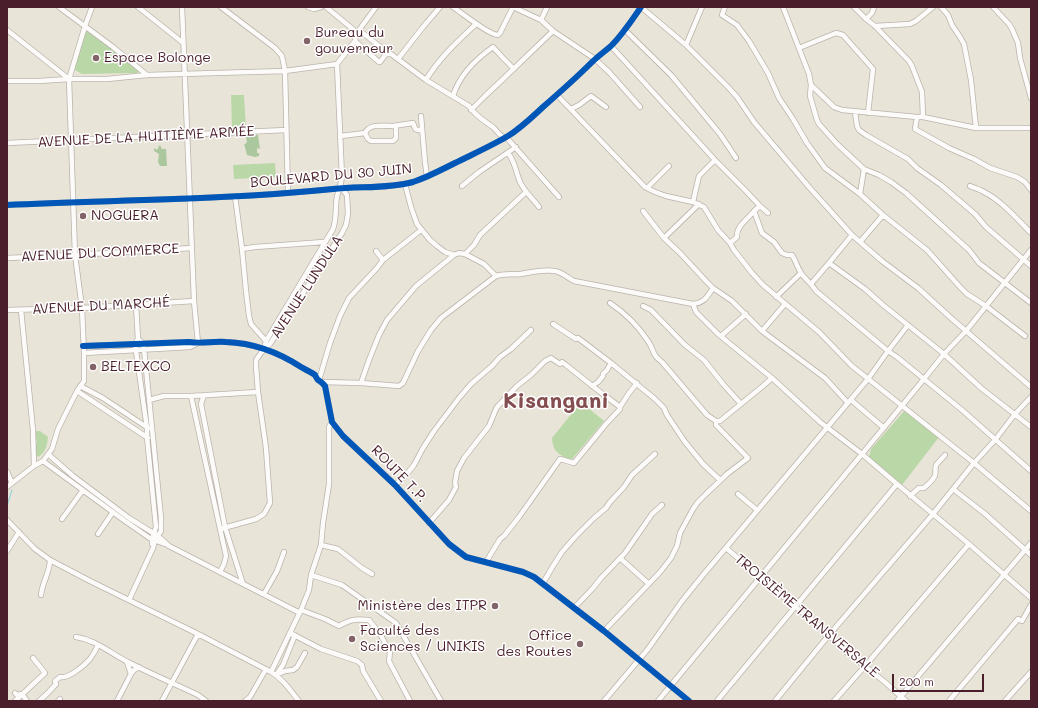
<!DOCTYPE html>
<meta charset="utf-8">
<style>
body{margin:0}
#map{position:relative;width:1038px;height:708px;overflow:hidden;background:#e9e4d8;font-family:Mali,sans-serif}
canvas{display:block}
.frame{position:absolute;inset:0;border:8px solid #4a1f2b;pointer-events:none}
.scale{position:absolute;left:892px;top:674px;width:92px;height:18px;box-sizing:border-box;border:2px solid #4a1f2b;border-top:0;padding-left:5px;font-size:12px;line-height:14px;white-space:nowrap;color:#4a1f2b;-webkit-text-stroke:3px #fff;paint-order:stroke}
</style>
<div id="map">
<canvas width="1038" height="708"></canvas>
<div class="frame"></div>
<div class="scale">200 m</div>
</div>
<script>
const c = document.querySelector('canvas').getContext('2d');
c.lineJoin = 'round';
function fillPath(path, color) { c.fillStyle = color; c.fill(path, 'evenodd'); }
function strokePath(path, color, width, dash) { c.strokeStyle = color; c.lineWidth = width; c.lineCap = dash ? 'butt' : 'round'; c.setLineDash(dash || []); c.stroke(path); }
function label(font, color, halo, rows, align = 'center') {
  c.font = font + ' Mali,sans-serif'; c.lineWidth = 3; c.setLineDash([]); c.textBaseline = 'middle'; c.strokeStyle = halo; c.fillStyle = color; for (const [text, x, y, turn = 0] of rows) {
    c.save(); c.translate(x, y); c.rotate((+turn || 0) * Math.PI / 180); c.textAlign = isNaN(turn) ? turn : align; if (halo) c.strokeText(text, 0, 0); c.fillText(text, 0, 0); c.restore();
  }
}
fillPath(new Path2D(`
 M86 32H88L140 70V71L137 73H131L82 74 75 70V68L84 34Z
 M231 95H244L246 129H232Z
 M275 163 276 177 234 179 233 165Z
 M581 402 604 421 572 459 569 460C558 453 553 452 552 438Z
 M905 410 939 437 902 485 869 457 871 449Z
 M36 431H40L48 437C47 446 46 452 38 457L36 455V444L37 442 35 434Z`), '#bad7a7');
fillPath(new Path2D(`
 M248 135H258L260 149 257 148V153H259V156L255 157 247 155 245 147 244 145 247 142 246 138Z
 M160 145 162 149H166L167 166H160L158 162 159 154 154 151V148L157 150 159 146Z`), '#aac79e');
strokePath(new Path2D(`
 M7 506 12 490`), '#87cfd9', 1);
const minor = new Path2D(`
 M59 7 113 47 147 75
 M138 7 182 42
 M182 7 194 301 198 343
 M221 7 275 48 282 56 285 71 288 193
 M308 7 314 9 321 7
 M326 7 354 30 356 35
 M453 7C462 13 489 35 498 35L500 33 513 7 541 20 553 31 595 59 609 72 640 107
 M641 7 686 45 728 87 737 97 754 122 809 187 852 235 882 261 918 288 951 318 1031 387
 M725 7 722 15 737 25 749 41 768 73 779 98 793 119 807 143 825 168 860 194 883 215 927 250 960 287 967 294 986 306 1025 336
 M783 7 809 74 811 85 810 96 817 120 819 124 837 144 864 169 879 175 891 182 906 193 969 250 979 263 1031 303
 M854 7 866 19 875 26 909 61 912 66 922 92 923 117
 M941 7 948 15 952 25 960 37 964 44 971 80 976 128
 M993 7 1009 24 1012 29 1018 43 1020 58 1031 98
 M866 19 872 13 874 7
 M541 20 547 7
 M875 26 910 24 916 21 933 7
 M7 30 69 79
 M359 30 388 53
 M625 30 671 75 720 134 736 158
 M355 41 379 62H380L386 54H391L426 80 469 106C475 116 485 121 494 128 497 132 500 135 504 138
 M686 45 702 7
 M611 46 715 160 745 190 760 206 768 213
 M799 48 836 33 843 35 873 69 868 113
 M398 59 423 27 440 7
 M426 80C439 58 458 41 476 24
 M7 81H39L69 79H107L147 75 285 71 337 64 355 41 356 35 359 30 373 11 376 7
 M811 85 834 107 842 110 917 117H923L976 128H1031
 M557 95 645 187 655 192 666 196 693 202 704 207 718 230 730 243 734 250 752 273 763 285 819 332 852 366 974 463 1031 511
 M453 96C459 76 476 59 493 47L503 58 514 69
 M571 109 579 105 591 96 606 107
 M471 110 486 95 502 80 553 31
 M855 112 857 126 859 130 866 135 908 159 917 168 941 185 975 214 986 227 1031 266
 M421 116 425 162 427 177
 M917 117 915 129 949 148 974 159 990 168 1017 177 1025 182 1031 190
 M365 133 368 139 371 141H393L396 138V126
 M341 136 365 133C370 123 383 126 393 126 400 125 406 124 413 123 416 129 413 130 422 130
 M506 137 559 197
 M7 143 286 130
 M508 153C515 161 516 173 520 182 524 191 533 199 539 207
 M405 184 411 207 417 224 430 240 437 246 445 252 454 255 459 253 465 254 484 264 496 276
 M462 186 479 172 516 147
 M970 186C974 188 980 189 984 192 1002 201 1017 219 1031 233
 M647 188 669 166
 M860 194 864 169
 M235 196 242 249 246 291 249 316 251 324 266 341
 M693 202 695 193 699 176 715 160
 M7 205C116 200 225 200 333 189 359 186 388 189 413 182 428 177 441 170 455 163 473 154 491 146 508 136 521 128 532 117 543 107 559 93 575 79 590 64 597 57 604 52 611 46 623 34 632 20 641 7
 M760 206 754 211 762 233 774 242 782 253 787 255H792C796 261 797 267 801 273 805 279 812 284 816 291L888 351 897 357 962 410 1031 471
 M643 211 664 238 681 254 706 281 713 288 732 301 762 331 825 378 848 403
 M664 238 699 204
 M860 242 883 215
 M730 243 737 237C736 226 748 219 754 211
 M242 249 255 247 324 242
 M376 251 383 260
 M465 254 474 245 480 235 526 192
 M7 258 75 255 192 248
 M829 263 865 289 883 305 944 354 981 388 1031 427
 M811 284 829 263 852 235
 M776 297 801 273
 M693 304 696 312 718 334 772 378 820 422 862 454 897 484 969 544 1031 598
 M136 305 138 339 135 344 147 428V437L156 527C154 535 151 536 152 544
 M643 306 651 310 685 345 704 360 723 384 741 404
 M7 310 82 308 194 301
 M21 310 33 430 34 466
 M553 324 576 339 578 338 611 363 655 399 664 408 667 415 685 442 703 464 720 480
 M762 331 785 304
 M721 336 746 314
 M83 346 189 342C201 344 213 341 226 342 254 343 278 352 301 367 306 370 311 372 315 375 316 377 317 379 318 380 321 382 323 383 325 386L332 422 343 436 395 485 449 544 466 557 523 572 534 577 604 631 689 701
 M264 349 270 344 342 233 346 225 348 214 347 195 341 188
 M84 353 190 347 198 343
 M319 380 330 343 340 316 349 298 377 268 383 260 421 230
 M323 382 361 383 399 386 403 383 418 351 431 330 441 318 496 276C505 273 512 275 521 274 531 272 544 269 555 271 562 272 568 278 574 281L693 304C704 303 707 297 713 288
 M361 383 369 360 379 335 387 320 416 286 454 255
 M80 386 103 398 148 428
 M592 386 598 382 603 376V374L607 370 611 363
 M77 391 148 438
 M204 395 201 404 225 527 243 584
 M191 396 226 556 224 564 220 572
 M149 400 164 396H191L258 392
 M851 400 884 428
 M716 421H720L763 386 772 378
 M48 454 73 476 129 518 158 536 169 546 300 613
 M43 461 125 521 151 539 165 544
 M7 472 12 483
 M395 485 406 475 414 465 423 448 434 431 459 398 471 384 492 366 500 357 511 349 531 330
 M7 487 34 466 43 461 52 449 58 429 77 391 84 381V353L82 308 75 255 69 79 85 26 92 7
 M953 489 984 513 1031 555
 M738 494 757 510
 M910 496 919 488H924C928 484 934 480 935 475 936 472 935 468 936 465L945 455
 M62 519 83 490
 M7 520 35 549 50 560 90 581 198 634 271 672C283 679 290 690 299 701
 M429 523 449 500 456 487 455 483 457 471 464 458 489 426 496 409 498 406 517 386 531 375 545 361 551 358 560 364 562 362 566 365 595 388 620 407
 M220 529 256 519 264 514 270 503 266 448 258 392 256 366V360L264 349 266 341 333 229C337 218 335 207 337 196 339 190 341 184 342 177L337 64
 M98 534 113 512
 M321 545 338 549 362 568 372 574
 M726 548 829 635 845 651 865 666 886 683 906 701
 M7 551 19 532
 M620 558 649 584
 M486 562 500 539 504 536 519 517 560 459C565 460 569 462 574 463L606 424 620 409V407L629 393 637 383
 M311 575 342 585 396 623 441 701
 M543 583 553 566 562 552 576 536 594 518 606 508 610 502 624 487 632 475 655 454
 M264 594 277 571 284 552
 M41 595C42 583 50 572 50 560
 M129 600 153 548 155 540 161 531V518L144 349 143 343 138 339
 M574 608 593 588 601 578 625 553 652 514 662 505
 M301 610 325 619 339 626C352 619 354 619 369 620L380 634 390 652 389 661 391 665 410 701
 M604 631 661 571 671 558 677 546 680 533 693 509 698 502 707 493 727 474 748 458 716 425V421L707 415 662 362C651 354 655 351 648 341 638 326 625 313 610 303
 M290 633 321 649 357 661 362 665 363 671 381 701
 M76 637C97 640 111 654 128 662 151 674 175 684 198 695L206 701
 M127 662 131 674
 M271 672 301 610 309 590 311 575 321 545 323 523 329 484V427L332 422
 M276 675 283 665 295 635
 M276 675 285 671 293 670 297 667 305 653
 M15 693 17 695 22 694 27 701
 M15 701 45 673 33 658
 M39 701C45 696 51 690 56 684L55 681 60 677C68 679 84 666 90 659 93 655 96 650 98 645
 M58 701 60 699
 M117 701 131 674 134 670 139 667
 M162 701 198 634
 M245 701 250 697 266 669
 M604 701 648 649 682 601 703 575 868 379 888 351 908 325
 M658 701 924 379 944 354 966 331 1031 250
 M717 701 897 484
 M775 701 829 635 933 514 974 463 995 440 1015 414 1031 397
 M834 701 865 666 969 544
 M897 701 1031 543
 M949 701 1018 619 1022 621 1031 605
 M1005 701 1031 672`);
strokePath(minor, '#bab3ac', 6);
strokePath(minor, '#fcfbf9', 4.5);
strokePath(new Path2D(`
 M7 205C116 200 225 200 333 189 359 186 388 189 413 182 428 177 441 170 455 163 473 154 491 146 508 136 521 128 532 117 543 107 559 93 575 79 590 64 597 57 604 52 611 46 623 34 632 20 641 7
 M83 346 189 342C201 344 213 341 226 342 254 343 278 352 301 367 306 370 311 372 315 375 316 377 317 379 318 380 321 382 323 383 325 386L332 422 343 436 395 485 449 544 466 557 523 572 534 577 604 631 689 701`), '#0057b8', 6);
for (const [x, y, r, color] of [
 [307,41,4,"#826468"],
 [96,58,4,"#826468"],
 [83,216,4,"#826468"],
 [93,367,4,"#826468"],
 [495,606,4,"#826468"],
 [352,639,4,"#826468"],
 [580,644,4,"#826468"]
]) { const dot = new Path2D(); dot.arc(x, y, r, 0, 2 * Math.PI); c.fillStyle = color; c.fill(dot); strokePath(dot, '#fff', 1.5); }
label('14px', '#4a1f2b', '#fff', [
 ["Bureau du",315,33],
 ["gouverneur",315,49],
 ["Espace Bolonge",104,58],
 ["NOGUERA",91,216],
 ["BELTEXCO",101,367],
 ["Ministère des ITPR",487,606,"right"],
 ["Faculté des",360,631],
 ["Sciences / UNIKIS",360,647],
 ["Office",572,636,"right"],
 ["des Routes",572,652,"right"]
], 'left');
label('14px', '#4a1f2b', '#fff', [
 ["AVENUE DE LA HUITIÈME ARMÉE",146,137,-3],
 ["BOULEVARD DU 30 JUIN",331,176,-5],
 ["AVENUE DU COMMERCE",100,253,-3],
 ["AVENUE LUNDULA",307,287,-57],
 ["AVENUE DU MARCHÉ",101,306,-3],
 ["ROUTE T.P.",399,474,46],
 ["TROISIÈME TRANSVERSALE",807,616,40]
]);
label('bold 22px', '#844d50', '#fff', [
 ["Kisangani",556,401]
]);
</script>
